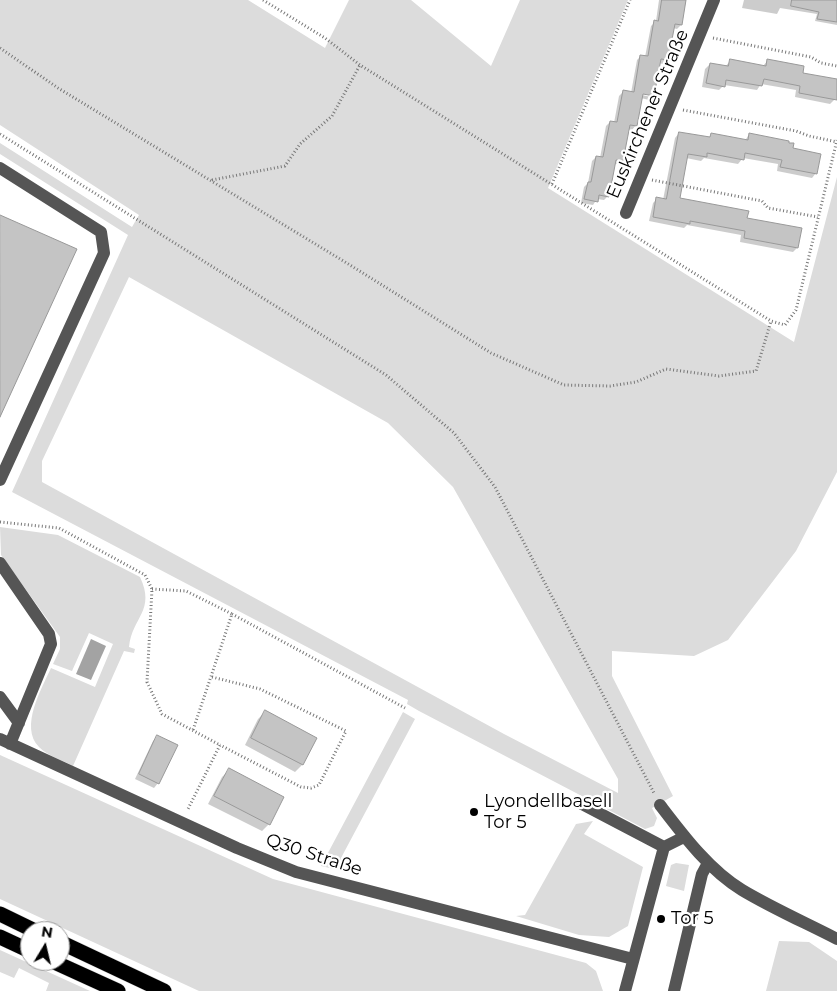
<!DOCTYPE html>
<meta charset="utf-8">
<style>
body{margin:0}
#map{position:relative;width:837px;height:991px;overflow:hidden;background:#fff;font-family:Montserrat,sans-serif}
canvas{display:block}
.north{position:absolute;left:20px;top:921px;width:50px;height:50px;box-sizing:border-box;background:#fff;border:1px solid #999;border-radius:50%;rotate:9deg;font-size:14px;font-weight:700;line-height:20px;text-align:center;color:#000}
.north::after{content:'';display:block;margin:auto;width:18px;height:22px;background:#000;clip-path:polygon(50% 0,100% 100%,50% 72%,0 100%)}
</style>
<div id="map">
<canvas width="837" height="991"></canvas>
<div class="north">N</div>
</div>
<script>
const c = document.querySelector('canvas').getContext('2d');
c.lineJoin = 'round';
function fillPath(path, color) { c.fillStyle = color; c.fill(path, 'evenodd'); }
function strokePath(path, color, width, dash) { c.strokeStyle = color; c.lineWidth = width; c.lineCap = dash ? 'butt' : 'round'; c.setLineDash(dash || []); c.stroke(path); }
function label(font, color, halo, rows, align = 'center') {
  c.font = font + ' Montserrat,sans-serif'; c.lineWidth = 4.5; c.setLineDash([]); c.textBaseline = 'middle'; c.strokeStyle = halo; c.fillStyle = color; for (const [text, x, y, turn = 0] of rows) {
    c.save(); c.translate(x, y); c.rotate((+turn || 0) * Math.PI / 180); c.textAlign = isNaN(turn) ? turn : align; if (halo) c.strokeText(text, 0, 0); c.fillText(text, 0, 0); c.restore();
  }
}
fillPath(new Path2D(`
 M0 0H248L325 48 349 0H411L491 66 520 0H628L548 188 794 342 837 177V472L796 551 728 640 694 656 612 651V676L673 796 652 808 657 818 654 826 645 829 419 711 407 704 408 700 12 492 128 235 0 154V143L132 227 139 215 0 125ZM129 277 388 423 453 487 618 779V793L504 734 42 482V461Z
 M0 527 58 535 140 577C156 611 132 617 129 647L135 649 134 653 124 651 73 766C62 760 48 756 39 747 19 727 42 688 51 668L95 687 113 644 89 633 72 671 53 664 60 649V637L1 555Z
 M403 712 415 719 341 858V865L347 872 321 866Z
 M0 755 273 879 586 963 596 971 603 991H199L0 899Z
 M593 821 584 834 643 867 628 926 609 937 579 935 516 916 525 915 576 824Z
 M676 863 689 865 684 891 666 886 671 865Z
 M779 941 809 942 837 961V991H766Z
 M0 950 90 991H46L49 983 19 968 14 978 0 972Z`), '#dcdcdc');
fillPath(new Path2D(`
 M91 639 106 646 91 680 76 674Z`), '#a3a3a3');
fillPath(new Path2D(`
 M659 0H686L681 25 677 29 673 28 667 59 663 64 659 63 653 95 649 100 641 98 636 125 632 130 628 129 622 160 618 164H614L608 196 604 200 597 199 593 205 581 203 584 187 588 183 592 161 596 157 600 158 606 126 610 122 614 123 619 96 623 92 631 93 637 60 641 56 645 57 651 26 656 21ZM637 92 651 94V97L637 94Z
 M744 0H824L837 3V25L815 21 817 14 780 8 777 14 742 8Z
 M768 60 801 74 837 80 835 99 830 104 795 97 796 90 761 84 757 90 724 85 719 90 702 87 705 69 710 64 725 67 730 61 763 66Z
 M679 133 709 138 712 135 745 141 749 134 791 149 816 173 812 178 777 171 778 164 743 158 738 164 704 158 701 161 686 158 678 199 746 219 797 248 793 252 740 242 741 235 687 225 684 228 649 221 653 203 657 199 663 200 675 138Z
 M265 712 316 738 302 765 295 772 245 745 258 719Z
 M158 736V783L154 788 135 779 153 741Z
 M229 770 269 824 262 831 208 804 222 777Z`), '#0003');
const building = new Path2D(`
 M662 0H686L682 25 675 24 668 60 661 59 654 96 643 94 637 126 630 125 623 161 616 160 609 197 599 195 598 202 584 199 588 182H591L596 156 603 157 610 121 617 122 623 90 634 92 640 55 648 56 654 20 658 21Z
 M792 0H837V22L817 19 819 12 791 6Z
 M730 59 766 66 767 59 804 66 803 73 837 79V100L799 93 800 86 764 79 762 86 726 80 725 87 706 83 710 63 728 66Z
 M679 132 710 137 711 133 748 140 749 133 789 141V143H794L793 148 821 154 817 174 780 167 782 160 745 153 744 160 707 153V157L688 154 680 198 749 211 747 218 802 228 798 248 744 238 745 231 690 221V224L653 217 656 197 666 199Z
 M0 215 77 249 0 417Z
 M265 710 317 738 303 765 251 738Z
 M157 735 178 745 159 784 139 774Z
 M229 768 284 797 270 825 214 796Z`);
fillPath(building, '#c4c4c4');
strokePath(building, '#999', 1);
const highway = new Path2D(`
 M0 914 35 931
 M0 937 30 951
 M60 942 164 991
 M52 961 118 991`);
strokePath(highway, '#dbdbdb', 16);
strokePath(new Path2D(`
 M263 0 325 38 360 65 771 321 785 325 796 310 837 140
 M713 38 811 57 821 63 837 66
 M0 48 58 88 350 265 491 353 564 385 610 386 636 382 666 369 719 376 756 371 771 321
 M683 110 796 131 809 136 837 142
 M0 134 386 375 454 433 495 487 654 793
 M212 180 285 166 300 144 332 116 360 65
 M652 180 762 201 768 208 818 217
 M552 184 630 0
 M0 522 59 528 145 575 152 589 147 682 162 714 220 745 187 811
 M152 589 186 591 232 614 193 730
 M232 614 405 708
 M212 677 260 689 346 731 319 785 311 788 301 787 220 745`), '#777', 3, [1, 2.5]);
strokePath(new Path2D(`
 M0 168 101 232 104 253 0 480
 M626 213 714 0
 M0 563 49 634 51 644 10 744
 M0 697 19 723
 M0 739 237 848 296 872 633 959
 M580 803 664 847 684 837
 M660 805C683 835 709 870 742 890 772 908 806 923 837 939
 M625 991 664 847
 M674 991 702 874 708 863`), '#555', 12);
strokePath(highway, '#000', 15);
for (const [x, y, r, color] of [
 [474,812,5,"#000"],
 [661,919,5,"#000"]
]) { const dot = new Path2D(); dot.arc(x, y, r, 0, 2 * Math.PI); c.fillStyle = color; c.fill(dot); strokePath(dot, '#fff', 2); }
label('18px', '#000', '#fff', [
 ["Euskirchener Straße",648,114,-67],
 ["Q30 Straße",314,855,18]
]);
label('18px', '#000', '#fff', [
 ["Lyondellbasell",484,802],
 ["Tor 5",484,823],
 ["Tor 5",671,919]
], 'left');
</script>
